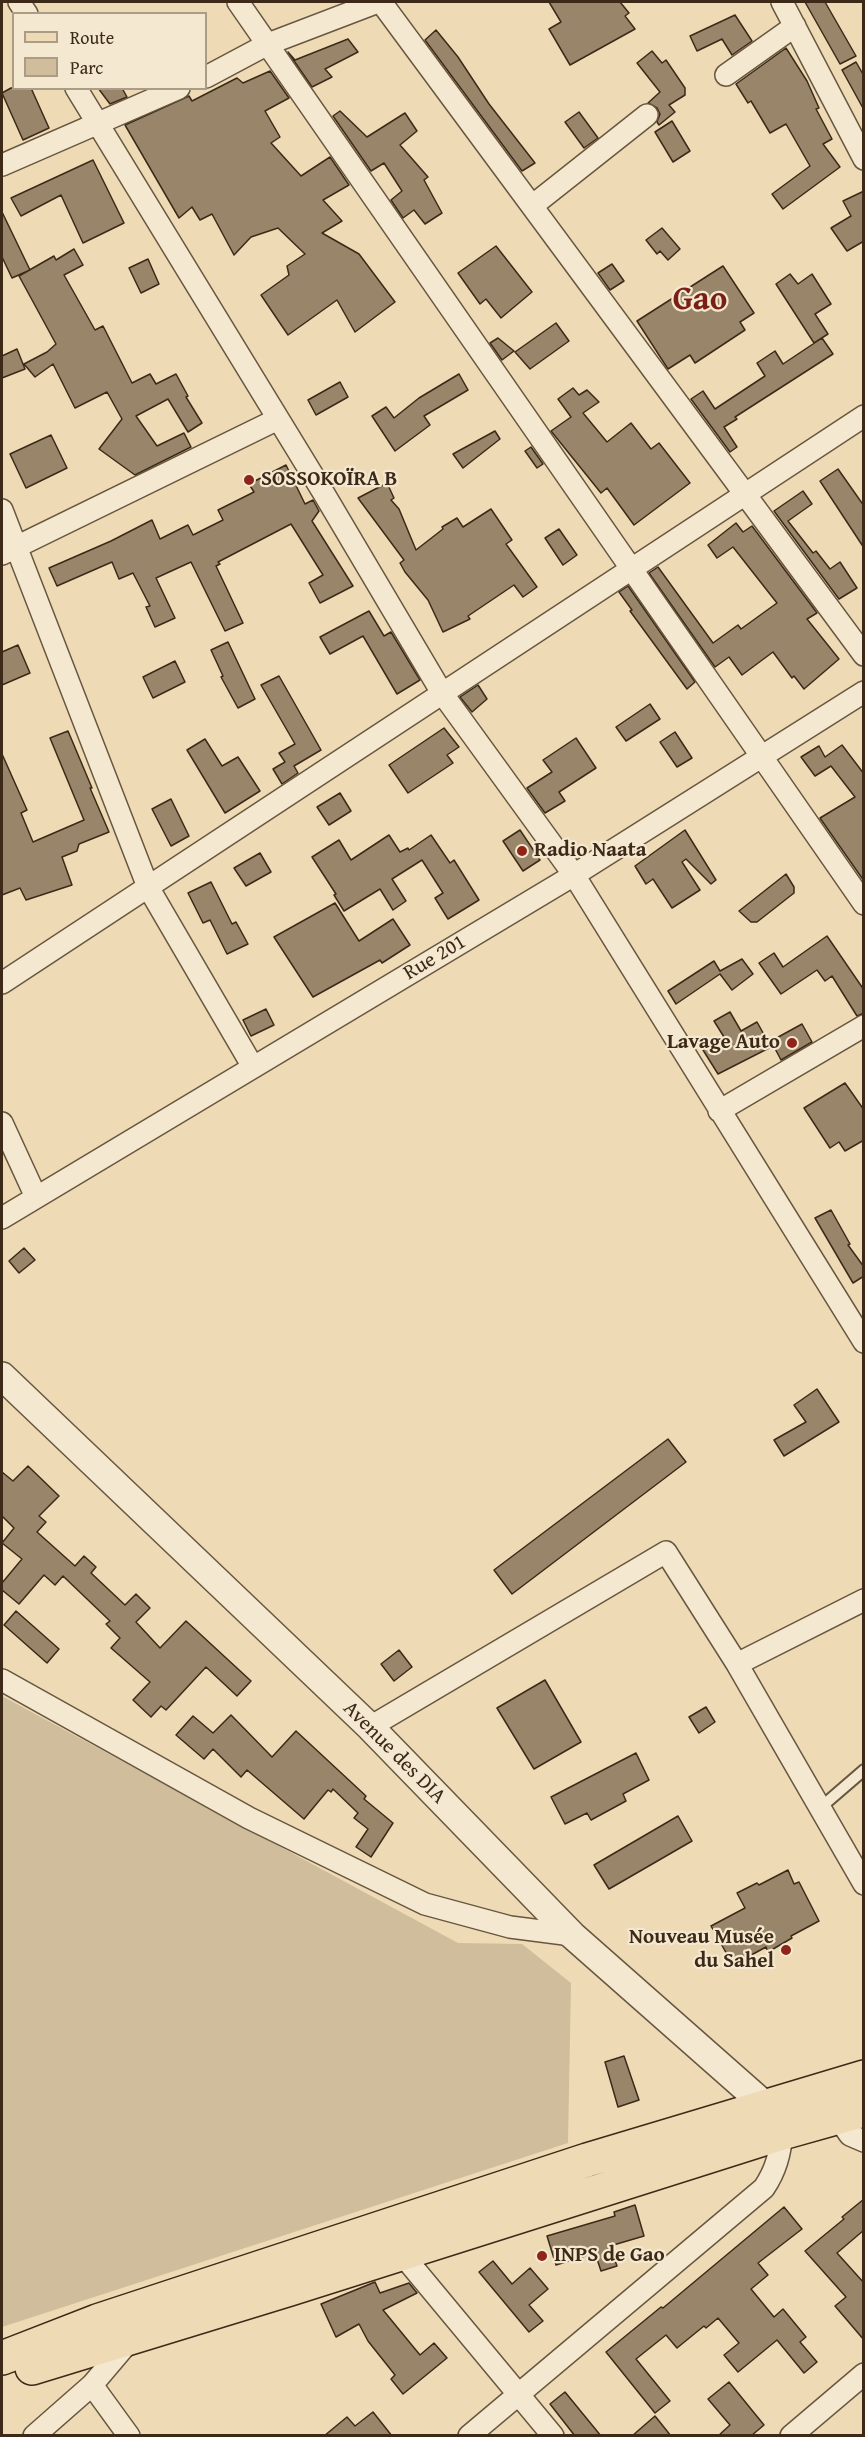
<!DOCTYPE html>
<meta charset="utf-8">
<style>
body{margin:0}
#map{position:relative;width:865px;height:2437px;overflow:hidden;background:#eedbb6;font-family:"Gentium Book Plus",serif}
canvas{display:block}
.frame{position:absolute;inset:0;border:3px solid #3c2917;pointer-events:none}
.legend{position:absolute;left:12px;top:12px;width:195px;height:78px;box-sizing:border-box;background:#f4e8d0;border:2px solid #aa9c86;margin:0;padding:8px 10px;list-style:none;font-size:18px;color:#3c2917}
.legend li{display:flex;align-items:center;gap:12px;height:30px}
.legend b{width:30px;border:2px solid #aa9c86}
</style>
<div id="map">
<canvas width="865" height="2437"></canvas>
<div class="frame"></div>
<ul class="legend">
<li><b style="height:8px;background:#eedbb6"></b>Route</li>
<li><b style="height:16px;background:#d0bd9b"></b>Parc</li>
</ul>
</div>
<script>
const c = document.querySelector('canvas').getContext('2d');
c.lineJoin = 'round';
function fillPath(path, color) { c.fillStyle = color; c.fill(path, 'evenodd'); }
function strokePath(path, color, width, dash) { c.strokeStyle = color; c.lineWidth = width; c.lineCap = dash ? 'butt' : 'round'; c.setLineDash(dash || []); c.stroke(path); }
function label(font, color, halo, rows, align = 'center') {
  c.font = font + ' "Gentium Book Plus",serif'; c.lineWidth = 4.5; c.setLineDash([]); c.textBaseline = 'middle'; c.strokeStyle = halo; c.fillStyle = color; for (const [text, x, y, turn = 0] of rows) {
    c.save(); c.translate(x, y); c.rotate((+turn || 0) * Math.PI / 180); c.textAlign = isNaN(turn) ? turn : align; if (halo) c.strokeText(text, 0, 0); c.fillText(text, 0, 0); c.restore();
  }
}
fillPath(new Path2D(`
 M2 1696 458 1943 522 1944 571 1983 568 2143 2 2327Z`), '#d0bd9b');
const building = new Path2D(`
 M549 2H620L629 13 625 16 635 29 570 65 549 29 561 22Z
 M805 2H825L856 56 840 64Z
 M735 15 752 41 732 55 722 39 697 51 690 36Z
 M436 30 458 57 489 104 535 163 522 171 425 40Z
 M348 39 358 52 325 69 332 77 312 87 288 52 295 60Z
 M786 48 807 81 819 108 816 109 832 139 823 144 840 167 783 209 772 194 810 166 786 124 770 133 751 101 748 103 736 84Z
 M652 51 662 63 666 60 685 88V95L669 105 675 112 659 125 657 122 660 114 657 108 648 103 660 92 637 63Z
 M856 62 864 76V110L842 70Z
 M270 71 289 98 265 111 280 137 271 143 301 176 330 157 349 185 323 200 342 221 322 233 359 254 395 302 355 332 337 300 288 335 261 295 289 275 287 266 305 254 278 228 251 237 234 255 212 214 200 220 192 207 179 218 125 125 189 96 192 101 237 78 243 83Z
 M11 88H31L49 128 23 140 2 93Z
 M98 88H122L127 97 110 104Z
 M340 111 367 137 405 113 417 131 400 145 428 177 424 180 442 213 425 224 414 210 403 218 391 200 402 191 384 163 371 171 333 116Z
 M579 112 598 138 584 148 565 122Z
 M672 121 690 151 673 162 655 132Z
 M93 160 124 223 83 243 61 195 21 216 11 198Z
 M864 191V241L847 251 831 228 851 216 843 201Z
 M2 212 30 270 12 278 2 257Z
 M662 228 680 249 668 260 660 251 657 254 646 240Z
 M496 246 532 292 501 318 486 299 480 304 458 273Z
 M74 249 83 265 64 275 95 330 103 326 132 383 150 374 156 384 176 374 188 396 186 397 202 423 188 432 168 399 136 416 157 446 184 433 191 447 135 475 99 449 122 419 107 392 75 408 53 364 35 377 24 364 47 352 56 344 19 276 54 256 56 260Z
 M148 259 159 284 141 293 129 268Z
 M612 264 624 281 610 290 598 273Z
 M723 266 754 313 740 322 745 330 695 363 690 355 668 369 637 321Z
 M790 274 798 284 812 274 831 304 815 314 828 334 814 343 776 284Z
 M556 323 569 341 530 369 515 352Z
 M498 338 514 351 502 360 490 343Z
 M822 338 833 354 735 417 737 419 724 427 737 447 730 452 691 399 703 391 715 409 765 376 757 363 775 351 783 364Z
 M17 349 25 369 2 378V356Z
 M459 374 468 390 424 416 430 425 395 451 372 416 386 407 394 418 419 398Z
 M340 382 348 397 316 415 308 400Z
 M573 388 579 395 587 390 599 402 583 413 607 442 631 423 651 449 659 443 690 483 634 525 607 488 601 493 551 431 571 417 558 399Z
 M495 431 500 439 463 468 453 454Z
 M51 435 67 468 26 488 10 454Z
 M531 447 543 464 537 468 525 451Z
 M286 465 305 504 313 500 319 511 312 521 353 586 320 603 309 583 323 575 291 524 218 562 220 564 216 566 243 623 225 631 191 562 156 578 175 618 155 627 146 607 150 606 133 573 119 579 112 562 57 586 49 568 111 541 152 520 160 539 188 525 193 535 223 520 218 510 254 492 249 484Z
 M838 469 864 506V548L820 481Z
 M387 483 394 498 391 500 399 509 416 550 443 529 442 527 457 518 463 527 491 509 512 540 506 544 537 587 523 597 514 585 468 616 470 619 443 632 428 600 405 572 400 563 404 560 358 498Z
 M803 491 812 504 788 521 813 553 816 551 830 569 840 562 857 588 839 599 774 511Z
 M736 523 743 532 752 526 817 613 807 619 839 659 804 689 794 676 792 678 773 652 742 675 729 657 715 667 649 573 658 567 713 643 738 625 741 629 777 603 733 547 717 558 708 545Z
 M559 529 577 555 563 565 545 538Z
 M628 586 695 682 687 689 630 611 632 610 619 592Z
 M369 611 384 636 391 632 420 680 397 694 363 636 330 654 320 637Z
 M228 642 255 699 238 708 221 677 223 676 211 650Z
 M18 645 30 673 2 685V652Z
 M175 661 185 682 153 698 143 677Z
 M279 676 321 750 294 766 298 773 282 784 273 769 285 762 279 753 295 744 261 685Z
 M478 685 487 699 472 712 460 697Z
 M650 704 660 719 626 741 616 727Z
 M444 728 459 747 447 755 453 763 408 793 389 765Z
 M68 731 92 788H90L109 832 79 844 77 851 62 857 72 885 26 900 20 888 2 895V754L27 810 21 813 33 842 84 820 50 738Z
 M675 732 692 758 677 767 660 742Z
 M576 738 596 768 559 792 565 801 545 813 527 788 552 772 543 760Z
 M205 739 222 766 238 757 260 791 225 813 187 750Z
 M842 745 864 774V881L820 818 855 797 831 766 815 776 801 757 819 746 825 757Z
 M340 793 351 811 329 825 317 807Z
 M171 799 189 836 171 846 152 809Z
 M520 830 540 860 523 871 503 841Z
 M685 830 716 880 711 884 686 859 682 862 700 890 672 908 653 879 646 884 635 866Z
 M389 835 400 852 408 848 409 850 431 835 450 863 454 860 479 900 448 919 435 898 443 893 422 860 392 879 406 901 393 910 380 889 344 911 334 895 336 894 312 857 339 840 351 860Z
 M260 853 271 872 246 886 234 868Z
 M786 874 794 887V893L757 922H751L739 911Z
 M211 882 232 924 236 922 248 944 227 954 210 920 203 923 188 893Z
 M335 903 359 941 393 919 410 945 382 963 380 960 313 997 274 937Z
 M827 936 864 990V1013L857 1016 832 976 825 981 817 970 781 994 759 963 774 953 783 967Z
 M742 959 753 974 732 990 720 974 676 1004 668 991 714 961 720 971Z
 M266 1009 274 1025 251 1036 243 1020Z
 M730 1012 741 1031 757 1022 771 1047 718 1074 703 1050 724 1037 714 1021Z
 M802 1024 812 1042 781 1060 771 1041Z
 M845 1083 864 1110V1140L845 1151 839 1142 830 1148 804 1108Z
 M831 1210 850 1244 848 1245 864 1267V1276L853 1283 815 1218Z
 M24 1248 35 1260 19 1273 9 1261Z
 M817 1389 839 1422 784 1456 774 1440 806 1422 794 1405Z
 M668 1439 686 1462 512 1594 494 1570Z
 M28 1466 59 1496 39 1516 46 1522 37 1532 75 1566 84 1556 96 1567 91 1573 125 1605 136 1594 150 1608 136 1622 160 1648 186 1621 251 1681 237 1696 206 1667 166 1710 161 1706 151 1717 133 1700 150 1682 111 1648 120 1638 106 1624 110 1621 63 1576 55 1585 44 1575 19 1604 2 1590V1583L22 1559 2 1543 14 1528 2 1516V1472L13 1481Z
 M16 1611 59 1649 47 1663 4 1625Z
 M399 1650 412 1667 394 1681 381 1664Z
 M545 1680 581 1742 534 1769 497 1708Z
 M706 1707 715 1722 699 1733 689 1717Z
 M231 1715 272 1757 296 1731 366 1796 364 1799 393 1823 371 1857 356 1847 368 1829 354 1818 358 1813 333 1789 331 1792 328 1790 304 1819 247 1770 241 1777 213 1749 204 1759 176 1735 193 1716 213 1733Z
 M636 1753 649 1780 623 1794 626 1801 591 1820 587 1813 565 1824 551 1797Z
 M678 1816 692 1841 609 1889 594 1865Z
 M788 1870 794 1884 799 1882 819 1921 791 1936 792 1938 768 1952 766 1947 733 1965 711 1926 745 1908 737 1893 757 1883 759 1885Z
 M624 2056 639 2100 618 2107 605 2062Z
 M864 2199V2230L837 2253 864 2283V2340L835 2306 846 2297 805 2251 844 2219 842 2217Z
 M635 2205 644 2236 610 2246 617 2266 601 2271 595 2253 556 2265 547 2236 615 2216 614 2212Z
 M784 2207 802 2229 758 2263 768 2275 751 2289 774 2317 783 2309 806 2337 800 2342 817 2362 804 2373 777 2340 738 2372 724 2355 739 2343 718 2318 706 2328 704 2326 677 2348 666 2335 636 2359 670 2401 655 2413 606 2352 661 2307 663 2308Z
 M493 2261 512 2284 530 2268 548 2289 529 2305 543 2321 529 2332 479 2272Z
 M375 2282 380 2293 409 2283 417 2293 383 2310 420 2355 434 2343 447 2358 403 2394 391 2379 395 2375 368 2341 359 2324 336 2337 321 2304Z
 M729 2382 764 2425 751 2436H718L730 2425 708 2399Z
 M565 2392 601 2436H575L550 2404Z
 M373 2412 392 2436H324L347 2417 355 2426Z
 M655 2416 671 2436H632Z`);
fillPath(building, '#99866a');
strokePath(building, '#3c2917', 1.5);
const service = new Path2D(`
 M820 1808 864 1770`);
const minor = new Path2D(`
 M19 2 27 14
 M238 2 864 904
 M381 2 864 655
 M782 2 864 159
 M726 75 795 26
 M206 77 268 44 378 2
 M76 88 323 492 442 693 574 875 864 1342
 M2 165 179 88
 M532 206 647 115
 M2 510 148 887 253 1067
 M2 554 278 419
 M2 983 864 416
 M719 1111 864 1026
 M2 1123 36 1197
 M2 1218 574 875 864 692
 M737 1664 864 1600
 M2 1680 249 1818 425 1904 510 1927 572 1935
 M370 1727 666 1552 737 1664 864 1884
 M838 2118 850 2135 864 2141
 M401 2253 553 2436
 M92 2385 129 2436
 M34 2436 92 2385 131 2339
 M469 2436 764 2188C776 2170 780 2154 782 2133
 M791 2436 864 2374`);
const tertiary = new Path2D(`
 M2 1376 370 1727 572 1935 767 2107 775 2121`);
const primary = new Path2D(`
 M2 2358 97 2321 587 2160 864 2077
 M32 2368 290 2289 782 2133 864 2110`);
strokePath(service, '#68563f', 14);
strokePath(minor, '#68563f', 24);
strokePath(tertiary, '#68563f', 30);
strokePath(primary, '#3c2917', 36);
strokePath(service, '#f4e8d0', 10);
strokePath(minor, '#f4e8d0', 21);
strokePath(tertiary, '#f4e8d0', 27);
strokePath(primary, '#eedbb6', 33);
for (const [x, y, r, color] of [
 [249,480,6,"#8f2418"],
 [522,851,6,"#8f2418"],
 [792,1043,6,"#8f2418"],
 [786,1950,6,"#8f2418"],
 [542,2256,6,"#8f2418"]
]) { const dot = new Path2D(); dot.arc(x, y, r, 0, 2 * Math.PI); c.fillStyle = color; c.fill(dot); strokePath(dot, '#f4e8d0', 2); }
label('bold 21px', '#3c2917', '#f4e8d0', [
 ["SOSSOKOÏRA B",261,480],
 ["Radio Naata",534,851],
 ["Lavage Auto",780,1043,"right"],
 ["Nouveau Musée",774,1938,"right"],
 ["du Sahel",774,1962,"right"],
 ["INPS de Gao",554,2256]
], 'left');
label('21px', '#3c2917', '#f4e8d0', [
 ["Rue 201",435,958,-31],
 ["Avenue des DIA",394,1753,45]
]);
label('bold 33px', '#7a1f14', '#f4e8d0', [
 ["Gao",700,301]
]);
</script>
